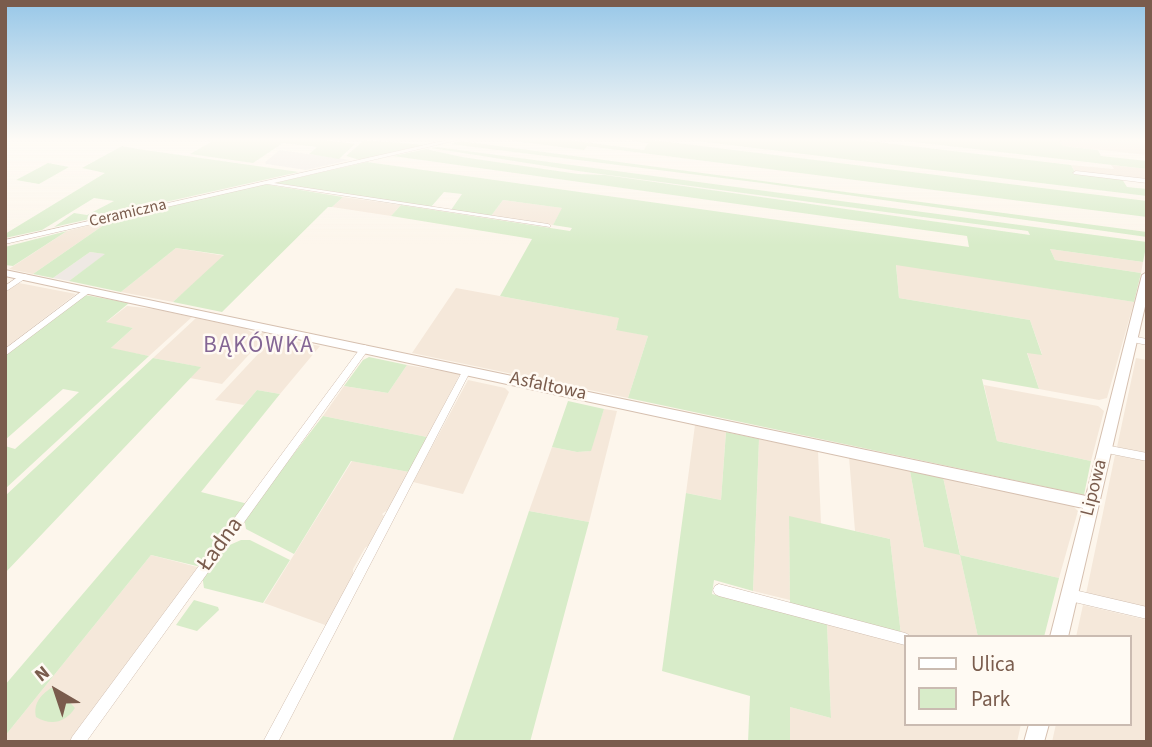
<!DOCTYPE html>
<meta charset="utf-8">
<style>
body{margin:0}
#map{position:relative;width:1152px;height:747px;overflow:hidden;background:#fdf6ec;font-family:"Source Sans 3",sans-serif}
canvas{display:block}
.frame{position:absolute;inset:0;border:7px solid #7a5c4d;pointer-events:none}
.legend{position:absolute;left:904px;top:635px;width:228px;height:91px;box-sizing:border-box;background:#fffaf3;border:2px solid #cabbb1;margin:0;padding:9px 12px;list-style:none;font-size:21px;color:#7a5c4d}
.legend li{display:flex;align-items:center;gap:14px;height:35px}
.legend b{width:35px;border:2px solid #cabbb1}
.north{position:absolute;left:21px;top:656px;width:70px;height:70px;-webkit-text-stroke:5px #fffaf3;paint-order:stroke;rotate:321deg;font-size:19px;font-weight:700;line-height:28px;text-align:center;color:#7a5c4d}
.north::after{content:'';display:block;margin:auto;width:24px;height:32px;background:#7a5c4d;clip-path:polygon(50% 0,100% 100%,50% 72%,0 100%)}
</style>
<div id="map">
<canvas width="1152" height="747"></canvas>
<div class="frame"></div>
<ul class="legend">
<li><b style="height:9px;background:#fff"></b>Ulica</li>
<li><b style="height:19px;background:#d8ecc9"></b>Park</li>
</ul>
<div class="north">N</div>
</div>
<script>
const c = document.querySelector('canvas').getContext('2d');
c.lineJoin = 'round';
function fillPath(path, color) { c.fillStyle = color; c.fill(path, 'evenodd'); }
function strokePath(path, color, width, dash) { c.strokeStyle = color; c.lineWidth = width; c.lineCap = dash ? 'butt' : 'round'; c.setLineDash(dash || []); c.stroke(path); }
function label(font, color, halo, rows, align = 'center') {
  c.font = font + ' "Source Sans 3",sans-serif'; c.lineWidth = 5; c.setLineDash([]); c.textBaseline = 'middle'; c.strokeStyle = halo; c.fillStyle = color; for (const [text, x, y, turn = 0] of rows) {
    c.save(); c.translate(x, y); c.rotate((+turn || 0) * Math.PI / 180); c.textAlign = isNaN(turn) ? turn : align; if (halo) c.strokeText(text, 0, 0); c.fillText(text, 0, 0); c.restore();
  }
}
fillPath(new Path2D(`
 M1059 140H1147V155L1063 146Z
 M1071 165 1114 169 1111 165 1147 169V180L1075 172Z
 M343 197 401 205 391 216 332 207Z
 M503 200 563 208 553 225 491 216Z
 M111 220 33 274 9 269 67 231Z
 M176 248 226 256 173 302 121 292Z
 M1050 249 1143 262 1141 273 1055 260Z
 M896 264 1134 302 1107 398 1099 400 1039 389 1027 352 1042 354 1030 320 899 298Z
 M19 283 76 294 5 348V292Z
 M456 288 620 318 616 329 648 336 628 398 412 353Z
 M127 306 155 309 192 317 149 356 110 349 133 328 105 323Z
 M196 318 245 328 251 332 265 333 266 336 222 384 190 378 200 367 153 358Z
 M274 337 320 346 280 394 257 390 244 405 215 400Z
 M1136 358 1147 360V453L1117 447Z
 M407 365 460 374 427 437 323 416 344 386 388 393Z
 M468 380 505 388 509 392 463 494 413 482Z
 M984 385 1098 406 1104 411 1091 461 997 441Z
 M604 409 617 411 589 522 529 511 552 447 577 452 590 451Z
 M695 425 726 432 721 500 686 493Z
 M759 439 818 451 821 524 789 517 790 600 753 591Z
 M1115 455 1147 461V609L1086 594Z
 M849 457 910 471 924 547 960 554 943 477 980 488 983 486 1073 506 1078 511 1059 578 960 555 978 637 901 635 890 539 855 531Z
 M352 461 409 472 389 509 382 514 384 516 369 545 365 548 353 569V576L328 626 264 603Z
 M151 555 201 568 70 742H5V736Z
 M1083 605 1147 620V742H1052L1056 724H1129V637H1076Z
 M827 624 905 645V724H1021L1017 742H790V707L831 718Z`), '#f5e8da');
fillPath(new Path2D(`
 M280 150 350 160 306 170 266 164 265 162Z
 M90 252 106 254 69 281 53 278Z`), '#efe9e4');
fillPath(new Path2D(`
 M205 140H325L355 144 339 159 309 154 317 147 283 143 253 163 190 154 211 142Z
 M364 140 426 145 360 160 346 156Z
 M506 140H570L644 150 648 143 627 140H653L1147 201V217L587 146 584 150Z
 M689 140H860L1071 165 1076 174 1122 179 1127 187 1147 189V196Z
 M897 140H1059L1063 146 1098 150 1101 156 1147 161V169Z
 M461 141 1147 232V237L762 183 450 144Z
 M122 146 138 149 299 172 54 227 74 213 87 215 114 201 94 198 42 230 5 238V234L105 173 82 168Z
 M437 147 1147 242 1143 262 1050 249 1055 260 1141 273 1134 302 896 265 899 298 1030 320 1042 355 1027 353 1039 389 982 379 997 441 1091 461 1084 495 628 398 648 336 616 330 619 318 500 296 532 239 391 216 401 205 570 231 572 228 553 225 562 208 503 200 491 216 451 210 462 194 444 192 431 207 274 183 367 162 969 247 967 236 393 156 426 149 462 157 578 174 605 175 1030 235 1028 231 578 171 431 148Z
 M48 163 69 167 39 184 16 180Z
 M264 184 343 197 332 207H328L222 312 173 302 224 255 176 248 121 292 69 281 105 254 90 252 53 278 33 274 111 220Z
 M67 231 13 266 5 265V247Z
 M85 295 129 303 106 322 133 328 111 348 149 356 5 489V446L15 449 79 392 63 389 5 440V355Z
 M369 357 407 365 388 393 344 386 363 360Z
 M153 358 201 367 5 573V496Z
 M257 390 280 394 201 492 248 504 201 567 151 555 5 736V685Z
 M568 401 604 409 591 451 577 452 552 447Z
 M323 416 427 437 409 472 351 461 294 554 246 529 244 518Z
 M726 432 759 439 753 591 714 580 712 594 827 624 831 718 790 707V742H748L750 696 662 671 686 493 721 500Z
 M910 471 943 477 960 555 1059 578 1044 637H978L960 555 924 547Z
 M529 511 589 522 530 742H452Z
 M789 516 890 539 901 635 790 604Z
 M241 540H250L290 560 263 603 204 588 202 575 223 548Z
 M194 600 218 607 219 610 197 631 176 625Z
 M51 688H56L75 708C65 723 51 726 36 717 33 703 41 695 51 688Z`), '#d8ecc9');
const street = new Path2D(`
 M447 140H458L274 183 548 224 550 225V227L267 184 5 244V240Z
 M1076 171 1147 179V183L1074 174 1073 173Z
 M22 274H25L29 276 5 292V286Z
 M86 288H89L93 290 5 356V349Z
 M1131 336 1147 339V345L1128 341 1127 339 1128 337Z
 M365 345 369 348 368 350 86 742H70L72 737 362 346Z
 M467 367 471 370 278 742H263L463 370Z
 M1105 445 1147 453V461L1102 452 1100 449 1102 446Z
 M719 584 905 633 909 635 910 637H905V645L719 596 715 594 713 590 715 586Z
 M1070 589 1147 607V619L1070 601 1066 599 1064 595 1066 591Z`);
const secondary = new Path2D(`
 M5 270 1086 496 1142 275 1147 272V298L1068 637H1050L1083 508 5 276Z
 M1029 724H1049L1044 742H1024Z`);
strokePath(street, '#d1beb0', 1);
strokePath(secondary, '#d6c0b0', 2);
fillPath(street, '#fff');
fillPath(secondary, '#fff');
const sky = c.createLinearGradient(0, 0, 0, 245);
sky.addColorStop(0, '#97c7e8');
sky.addColorStop(0.57, '#fefbf6');
sky.addColorStop(1, '#fefbf600');
c.fillStyle = sky;
c.fillRect(0, 0, 1152, 245);
label('16px', '#7a5c4d', '#fffaf3', [
 ["Ceramiczna",128,214,-13]
]);
label('19px', '#7a5c4d', '#fffaf3', [
 ["Asfaltowa",548,387,12],
 ["Lipowa",1095,488,-76]
]);
c.letterSpacing = '2px';
label('23px', '#846695', '#fffaf3', [
 ["BĄKÓWKA",259,347]
]);
c.letterSpacing = '0px';
label('23px', '#7a5c4d', '#fffaf3', [
 ["Ładna",221,545,-54]
]);
</script>
